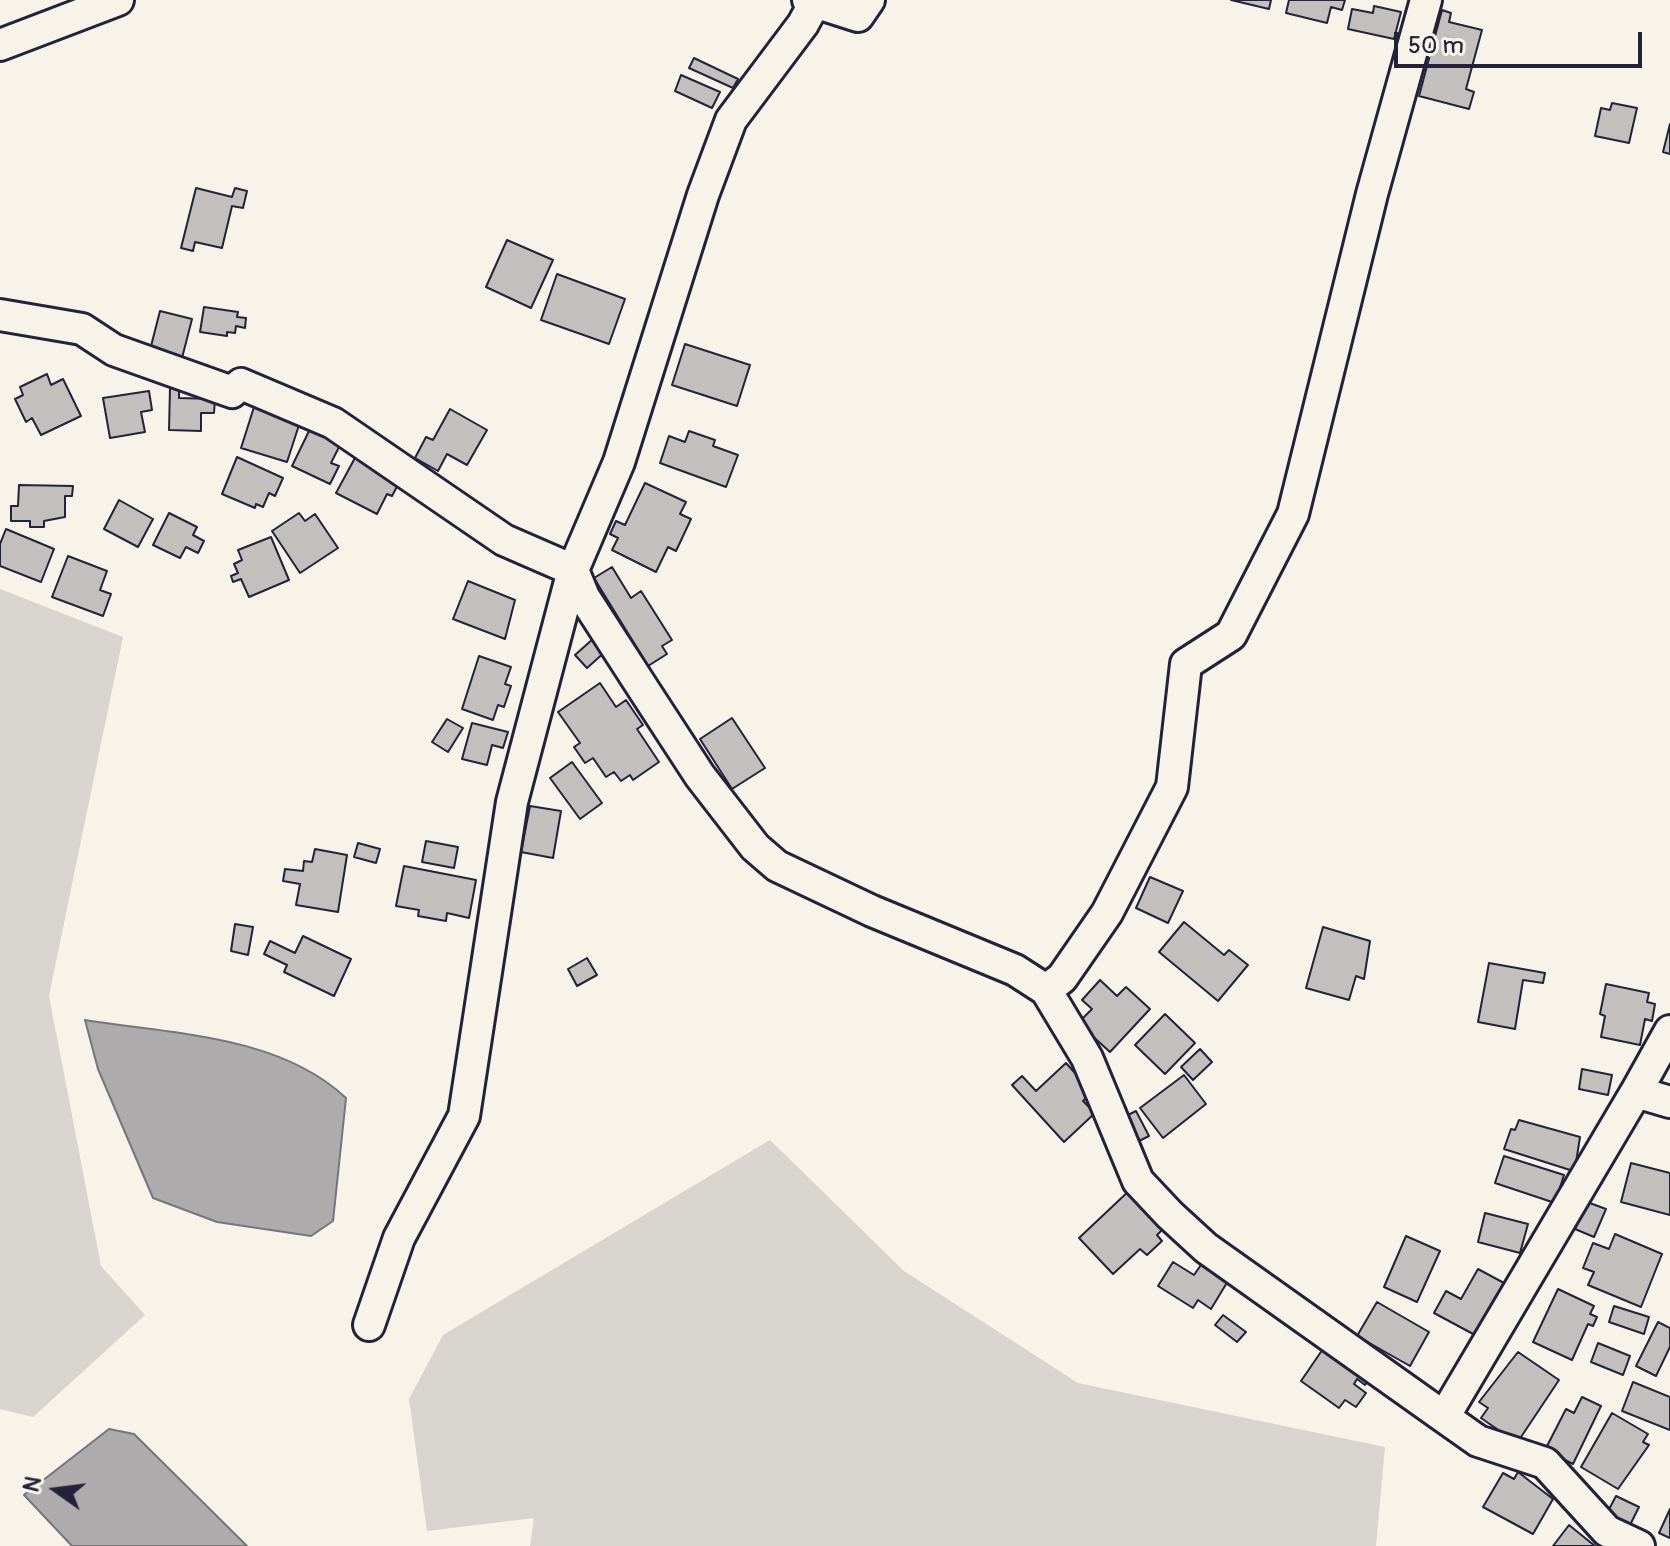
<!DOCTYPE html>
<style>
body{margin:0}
#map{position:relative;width:1670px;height:1546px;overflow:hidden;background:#f7f3e8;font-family:Pangolin,sans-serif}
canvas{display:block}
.north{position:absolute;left:16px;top:1450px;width:80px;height:80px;-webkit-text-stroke:6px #f7f3e8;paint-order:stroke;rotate:284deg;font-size:22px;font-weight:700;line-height:32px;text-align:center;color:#22223b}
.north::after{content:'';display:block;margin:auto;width:28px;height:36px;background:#22223b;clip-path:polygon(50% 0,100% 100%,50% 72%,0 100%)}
.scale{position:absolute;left:1394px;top:32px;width:248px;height:36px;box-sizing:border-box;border:4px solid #22223b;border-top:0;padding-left:10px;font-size:24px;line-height:28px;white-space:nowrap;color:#22223b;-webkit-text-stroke:6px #f7f3e8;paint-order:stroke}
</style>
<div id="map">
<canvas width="1670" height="1546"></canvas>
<div class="north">N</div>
<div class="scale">50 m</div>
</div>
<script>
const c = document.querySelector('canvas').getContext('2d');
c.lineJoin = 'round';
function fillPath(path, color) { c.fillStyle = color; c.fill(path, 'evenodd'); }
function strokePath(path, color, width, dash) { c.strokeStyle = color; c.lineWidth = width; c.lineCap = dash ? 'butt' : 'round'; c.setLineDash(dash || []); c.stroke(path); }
fillPath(new Path2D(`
 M0 589 123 637 49 996 101 1266 145 1315 33 1417 0 1409Z
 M770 1140 904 1271 1078 1383 1385 1447 1376 1546H530L534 1518 427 1531 409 1399 443 1335Z`), '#d8d5cf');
const water = new Path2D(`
 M85 1020C172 1034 279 1035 346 1098L333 1221 311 1236 217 1222 153 1198 98 1069Z
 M109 1429 134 1434 247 1546H72L24 1495Z`);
fillPath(water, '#aeabad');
strokePath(water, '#76747f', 2);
const building = new Path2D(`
 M1231 0H1271L1269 9Z
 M1289 0H1345L1342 10 1331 7 1327 23 1286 13Z
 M1374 6 1401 12 1394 39 1348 29 1352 9 1373 13Z
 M1442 10 1451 13 1449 22 1482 30 1466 89 1474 92 1469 109 1419 96Z
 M694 58 738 79 733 88 689 68Z
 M681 75 720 92 712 108 675 91Z
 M1612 103 1637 108 1629 143 1595 136 1601 108 1610 110Z
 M1670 124V154L1663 152Z
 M196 188 232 197 235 188 247 191 243 208 232 206 222 248 195 242 193 251 181 248Z
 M507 240 553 260 531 308 486 287Z
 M557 274 625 299 609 344 541 320Z
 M204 307 238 312 237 317 246 318 245 328 236 326 235 333 227 332V336L200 332Z
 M160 311 192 319 182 358 150 350Z
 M685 344 750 365 737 406 672 385Z
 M47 374 51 385 63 379 81 416 41 435 32 418 26 422 15 399 23 395 20 387Z
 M170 388H179V398L215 399 214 413H201V431L169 430Z
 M149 391 152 410 141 412 145 432 110 438 103 398Z
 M254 407 300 422 287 462 241 448Z
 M450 409 487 430 467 465 447 454 438 471 415 458 426 437 433 440Z
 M311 427 342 441 331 463 339 466 330 484 292 466Z
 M689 431 715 440 713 446 738 455 726 487 660 463 669 436 685 442Z
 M356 456 401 479 392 496 387 494 377 514 336 493Z
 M237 457 283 478 275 496 269 493 263 507 256 504 255 508 222 494Z
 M645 483 686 502 680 514 691 519 676 551 668 547 656 572 612 550 618 538 610 534 616 521 625 525Z
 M19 485 73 486 72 496H65V517L44 521V527H30V521H11V506H18Z
 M119 500 153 519 138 547 104 529Z
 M169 513 197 527 193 535 204 541 198 553 186 547 180 558 153 545Z
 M299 513 305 521 315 514 338 548 300 573 272 531Z
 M6 529 54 549 41 582 0 566V544Z
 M271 537 289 580 249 597 241 579 233 582 231 576 238 573 234 564 242 560 238 550Z
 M68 556 107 571 100 590 111 594 103 616 52 597Z
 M612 567 631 598 641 591 672 640 662 646 667 654 648 666 594 578Z
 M468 581 515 600 505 639 453 619Z
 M594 638 606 651 587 668 575 655Z
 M479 656 511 667 505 684 511 686 504 707 498 705 493 720 462 709Z
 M600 683 616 707 626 700 643 725 637 729 659 762 633 780 630 775 621 781 614 772 606 777 593 758 585 763 574 747 580 743 558 712Z
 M732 718 765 768 732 789 700 739Z
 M447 719 463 728 448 752 432 742Z
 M472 723 508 732 503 748 492 745 487 765 462 759Z
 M572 762 602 803 580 819 550 778Z
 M530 806 561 811 553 858 521 852Z
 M426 841 458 847 454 868 422 862Z
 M358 843 380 849 376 863 354 857Z
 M315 849 347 855 338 912 296 905 300 884 283 881 285 869 303 871 304 861 312 862Z
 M404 866 476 880 469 918 447 913 446 921 418 916 419 910 396 906Z
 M1150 877 1183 891 1168 923 1136 908Z
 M1184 922 1224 955 1229 950 1248 965 1218 1001 1159 952Z
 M235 924 253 927 248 955 231 951Z
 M1323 927 1370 941 1364 979 1356 976 1349 1000 1306 988Z
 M303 936 351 959 334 996 284 972 287 965 264 954 270 941 295 953Z
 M587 958 597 975 577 986 568 969Z
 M1489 963 1545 973 1543 983 1523 980 1515 1029 1478 1022Z
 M1100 980 1117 996 1126 987 1150 1009 1110 1052 1078 1023 1092 1009 1082 1000Z
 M1606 984 1649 993 1647 1002 1655 1004 1652 1021 1645 1019 1640 1045 1601 1037 1605 1016 1600 1014Z
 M1165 1014 1195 1043 1165 1074 1135 1045Z
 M1200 1049 1212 1062 1193 1080 1181 1067Z
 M1066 1063 1092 1092 1083 1101 1095 1113 1064 1142 1012 1085 1022 1076 1036 1091Z
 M1582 1069 1612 1075 1608 1095 1579 1089Z
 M1184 1075 1206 1104 1163 1138 1140 1108Z
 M1136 1111 1149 1136 1135 1143 1122 1118Z
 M1519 1120 1580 1137 1575 1169 1570 1170 1504 1149 1511 1129 1515 1130Z
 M1504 1156 1564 1175 1555 1203 1495 1183Z
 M1631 1163 1670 1173V1215L1621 1202Z
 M1132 1188 1167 1225 1157 1235 1162 1241 1147 1255 1140 1249 1113 1274 1079 1238Z
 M1587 1202 1606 1209 1594 1237 1575 1229Z
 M1485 1213 1528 1224 1520 1253 1478 1242Z
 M1615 1234 1662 1254 1641 1307 1588 1285 1594 1272 1583 1268 1593 1243 1609 1249Z
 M1406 1236 1440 1251 1417 1302 1384 1287Z
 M1205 1259 1231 1276 1211 1309 1198 1300 1193 1308 1158 1286 1173 1262 1194 1275Z
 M1478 1269 1504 1283 1475 1335 1434 1313 1446 1291 1461 1299Z
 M1558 1289 1594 1306 1590 1314 1597 1317 1593 1326 1588 1324 1572 1360 1533 1342Z
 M1377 1302 1429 1332 1410 1366 1357 1336Z
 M1614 1306 1649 1317 1644 1334 1609 1322Z
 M1223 1315 1246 1332 1237 1342 1215 1325Z
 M1658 1322 1670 1328V1347L1656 1376 1636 1366Z
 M1327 1343 1372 1376 1365 1385 1357 1379 1354 1384 1366 1393 1356 1407 1345 1400 1339 1408 1301 1381Z
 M1598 1343 1630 1356 1623 1375 1591 1362Z
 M1518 1352 1559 1380 1517 1443 1481 1418 1488 1408 1479 1402Z
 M1633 1382 1670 1397V1430L1622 1411Z
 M1582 1397 1601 1406 1573 1464 1545 1450 1566 1409 1574 1413Z
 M1612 1413 1648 1434 1643 1442 1649 1445 1618 1489 1581 1467Z
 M1518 1472 1553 1499 1533 1534 1483 1507 1503 1473 1514 1479Z
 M1616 1496 1639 1507 1627 1531 1613 1523 1615 1518 1607 1513Z
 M1670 1509V1538L1659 1533Z
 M1569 1525 1595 1546H1553Z`);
fillPath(building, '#c2bfbd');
strokePath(building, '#22223b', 2);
const street = new Path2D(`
 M808 0 858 16 869 0
 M0 45 118 0
 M0 315 82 329 114 350 232 392 241 384 333 423 504 540 573 570 619 462 703 195 731 120 803 24 816 0
 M573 570 584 597 644 690 700 776 755 847 777 866 872 911 1015 970 1046 990 1087 1058 1138 1181 1170 1215 1206 1248 1444 1417
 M1046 990 1062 978 1107 913 1172 787 1186 664 1231 635 1293 514 1372 194 1426 0
 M1636 1092 1670 1031
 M369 1325 399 1238 464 1116 512 802 573 570
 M1639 1546 1607 1531 1545 1463 1478 1441 1444 1417 1636 1092 1670 1102`);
strokePath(street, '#22223b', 36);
strokePath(street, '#f7f3e8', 30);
</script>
